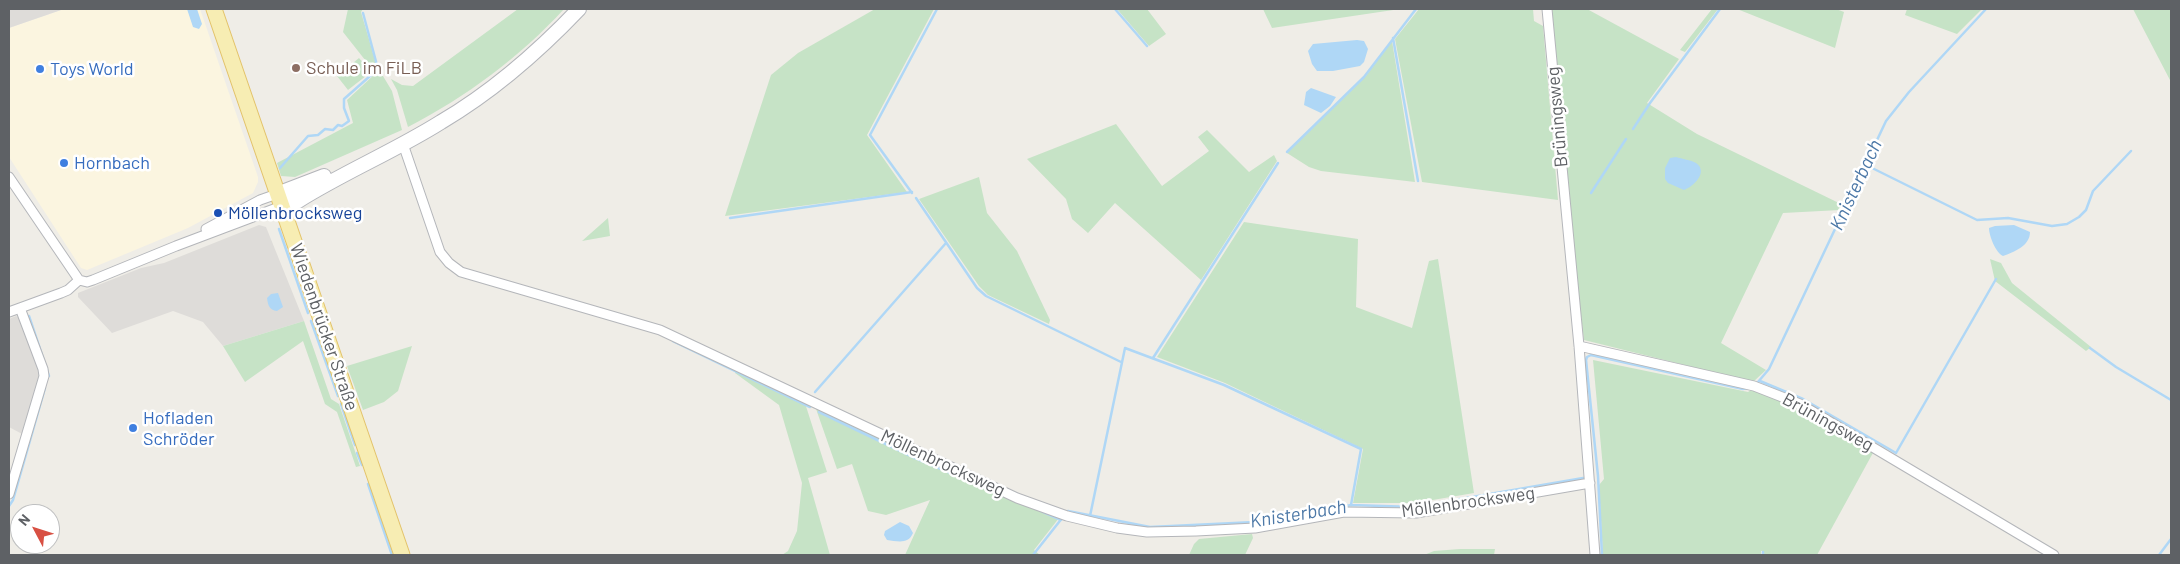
<!DOCTYPE html>
<meta charset="utf-8">
<style>
body{margin:0}
#map{position:relative;width:2180px;height:564px;overflow:hidden;background:#efede7;font-family:Barlow,sans-serif}
canvas{display:block}
.frame{position:absolute;inset:0;border:10px solid #5e6165;pointer-events:none}
.north{position:absolute;left:10px;top:504px;width:50px;height:50px;box-sizing:border-box;background:#fff;border:1px solid #bfc0c1;border-radius:50%;rotate:310deg;font-size:14px;font-weight:700;line-height:20px;text-align:center;color:#5e6165}
.north::after{content:'';display:block;margin:auto;width:18px;height:22px;background:#d85043;clip-path:polygon(50% 0,100% 100%,50% 72%,0 100%)}
</style>
<div id="map">
<canvas width="2180" height="564"></canvas>
<div class="frame"></div>
<div class="north">N</div>
</div>
<script>
const c = document.querySelector('canvas').getContext('2d');
c.lineJoin = 'round';
function fillPath(path, color) { c.fillStyle = color; c.fill(path, 'evenodd'); }
function strokePath(path, color, width, dash) { c.strokeStyle = color; c.lineWidth = width; c.lineCap = dash ? 'butt' : 'round'; c.setLineDash(dash || []); c.stroke(path); }
function label(font, color, halo, rows, align = 'center') {
  c.font = font + ' Barlow,sans-serif'; c.lineWidth = 5; c.setLineDash([]); c.textBaseline = 'middle'; c.strokeStyle = halo; c.fillStyle = color; for (const [text, x, y, turn = 0] of rows) {
    c.save(); c.translate(x, y); c.rotate((+turn || 0) * Math.PI / 180); c.textAlign = isNaN(turn) ? turn : align; if (halo) c.strokeText(text, 0, 0); c.fillText(text, 0, 0); c.restore();
  }
}
fillPath(new Path2D(`
 M64 9H200L258 177V182L253 193 188 228 87 270 81 268 9 157V28Z`), '#fbf5e0');
fillPath(new Path2D(`
 M9 9H64L9 28Z
 M259 225 266 227 304 321 223 346 203 322 173 311 112 333 78 297V293L141 268 164 263Z
 M16 316 22 319 41 375 24 435 9 427V319Z`), '#dedcd9');
fillPath(new Path2D(`
 M348 9H363L361 12 377 67 373 70 343 32Z
 M518 9H564C520 57 466 97 408 127L397 90 391 79 402 85 413 86Z
 M875 9H934L867 135 907 192 725 216 771 75 798 53Z
 M1117 9H1147L1166 34 1149 46Z
 M1263 9H1400L1272 28Z
 M1419 9H1533L1534 21 1543 26 1558 200 1422 182 1395 39Z
 M1552 9H1587L1679 59 1647 103 1697 134 1843 205 1840 210 1783 213 1721 343 1766 370 1753 382 1584 340 1567 202Z
 M1712 9H1718L1685 52 1680 50Z
 M1737 9H1836L1844 12 1835 48Z
 M1907 9H1982L1957 34 1905 15Z
 M2133 9H2171V82Z
 M1392 41 1415 182 1321 171 1309 167 1287 153 1365 77Z
 M359 58 371 72 348 90 337 76Z
 M376 73 383 76 392 91 402 130 295 177 281 176 277 163 353 123 347 100Z
 M1116 124 1162 186 1209 151 1198 137 1207 130 1249 172 1274 155 1277 161 1201 280 1115 203 1088 233 1072 219 1066 199 1027 159Z
 M979 177 987 213 1017 251 1050 320 1049 324 988 295 979 286 919 199Z
 M608 218 610 236 582 241Z
 M1244 222 1358 239 1356 307 1412 328 1429 261 1438 259 1474 493 1415 503H1353L1363 449 1225 383 1157 357Z
 M1990 259 2001 263 2012 283 2091 347 2086 351 1995 281Z
 M304 321 331 399 339 404 360 466 356 467 337 412 325 404 303 341 245 382 223 346Z
 M412 346 398 391 384 402 363 410 347 366Z
 M1593 360 1748 392 1754 388 1798 407 1874 451 1817 555H1764V551H1761V555H1603L1599 485 1604 479Z
 M737 367 804 400 827 472 808 478 830 555H782L788 551 797 531 802 483 779 405 735 373Z
 M815 406 915 456 1059 518 1034 550 1040 555H905L930 500 886 515 868 511 852 464 837 469Z
 M1252 534 1253 538 1245 555H1189L1194 544 1199 539Z
 M1460 549H1495L1494 555H1424L1434 551Z`), '#c6e3c6');
fillPath(new Path2D(`
 M187 9H197L202 24 199 29 193 27Z
 M1357 40 1364 41 1368 49 1364 62 1360 66 1333 71H1317L1312 64 1308 51 1313 44Z
 M1311 88 1336 97 1330 106 1321 113 1304 105 1306 92Z
 M1676 157C1682 159 1691 160 1696 163 1709 172 1693 187 1684 190L1668 183 1665 179V168L1670 158Z
 M2014 225 2030 232C2030 246 2014 252 2003 256 1996 253 1989 236 1989 228L1995 226Z
 M278 293 283 307 277 311C269 310 268 305 267 298L271 294Z
 M900 522 909 526 913 533C908 545 897 541 887 540L884 535 885 531Z`), '#afd7f6');
strokePath(new Path2D(`
 M1115 9 1147 46
 M1393 38 1418 181
 M1633 129 1650 103 1720 9
 M1287 152 1364 77 1416 9
 M1864 164 1977 220 2008 218 2052 226 2067 224 2079 217 2086 210 2093 191 2131 151
 M280 168 308 136 318 135 325 129 333 130 338 125 342 126 349 121 344 108V99L378 69 363 13
 M912 193 870 135 937 9
 M1591 193 1626 139
 M916 198 977 288 986 296 1121 362
 M730 218 912 192
 M279 229 308 313
 M29 316 49 376
 M311 321 338 396
 M673 341 810 407
 M2090 348 2116 367 2171 400
 M1153 358 1278 163
 M1760 381 1803 399 1896 453 1996 279
 M1758 382 1769 369 1886 121 1909 92 1986 9
 M815 392 946 243
 M341 404 355 445
 M819 412 915 458 986 488
 M357 453 362 465
 M368 484 392 555
 M9 506 13 500 45 388
 M1041 511 1061 520
 M1066 513 1068 511 1150 527 1255 522 1291 517
 M1301 515 1351 505 1414 507 1583 478
 M1090 516 1125 348 1224 385 1361 449 1351 505
 M1763 552V555
 M1033 555 1063 517
 M1602 555 1598 476 1586 360 1587 357 1591 355 1743 389 1747 388
 M2159 555 2171 539`), '#afd7f6', 2.5);
const minor = new Path2D(`
 M1547 9 1579 346 1595 555
 M403 144 440 252 449 263 461 272 660 330 1017 498 1067 516 1117 528 1147 532 1196 531 1255 528 1344 512 1416 513 1590 483
 M9 177 79 280
 M206 229 260 200 277 194
 M79 280 87 282 93 280 176 246 282 206
 M9 312 61 293 68 290 79 280
 M1579 346 1754 386 1800 404 2054 555
 M9 494 44 376 43 369 20 308`);
const secondary = new Path2D(`
 M277 194 324 176
 M282 206 298 201C344 172 395 151 441 122 492 92 538 52 579 9`);
const primary = new Path2D(`
 M214 9 402 555`);
strokePath(minor, '#b4b6ba', 11);
strokePath(secondary, '#b3b5ba', 16);
strokePath(primary, '#e3c36b', 17);
strokePath(minor, '#fff', 9);
strokePath(secondary, '#fff', 14);
strokePath(primary, '#f7edb3', 15);
for (const [x, y, r, color] of [
 [296,68,5,"#8d6e63"],
 [40,69,5,"#3f7fe0"],
 [64,163,5,"#3f7fe0"],
 [218,213,5,"#1a4fb4"],
 [133,428,5,"#3f7fe0"]
]) { const dot = new Path2D(); dot.arc(x, y, r, 0, 2 * Math.PI); c.fillStyle = color; c.fill(dot); strokePath(dot, '#fff', 2); }
label('18px', '#785e54', '#fff', [
 ["Schule im FiLB",306,68]
], 'left');
label('18px', '#366cbe', '#fff', [
 ["Toys World",50,69],
 ["Hornbach",74,163],
 ["Hofladen",143,418],
 ["Schröder",143,439]
], 'left');
label('18px', '#5e6165', '#fff', [
 ["Brüningsweg",1557,117,-95],
 ["Wiedenbrücker Straße",324,327,71],
 ["Brüningsweg",1828,422,29],
 ["Möllenbrocksweg",943,463,25],
 ["Möllenbrocksweg",1468,502,-8]
]);
label('18px', '#164399', '#fff', [
 ["Möllenbrocksweg",228,213]
], 'left');
label('italic 19px', '#4c78a7', '#fff', [
 ["Knisterbach",1856,185,-65],
 ["Knisterbach",1298,514,-9]
]);
</script>
